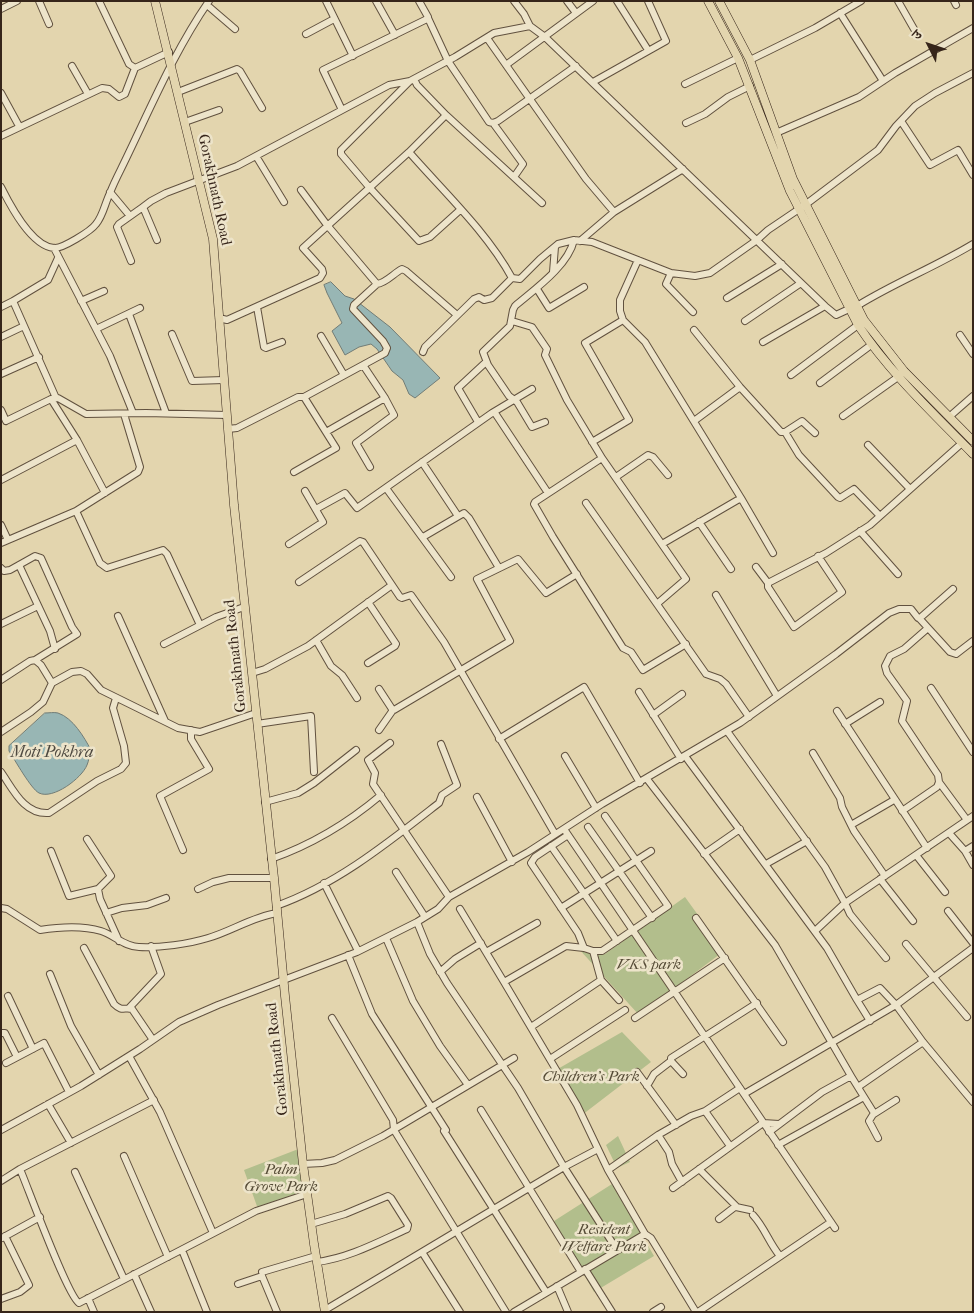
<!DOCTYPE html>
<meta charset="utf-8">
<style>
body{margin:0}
#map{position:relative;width:974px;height:1313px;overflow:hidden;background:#e3d5ae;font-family:"IM FELL French Canon","Noto Serif Devanagari",serif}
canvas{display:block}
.frame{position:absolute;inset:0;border:2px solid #36251a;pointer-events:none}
.north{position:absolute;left:904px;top:20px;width:50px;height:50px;-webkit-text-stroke:4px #ede4ca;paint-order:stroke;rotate:311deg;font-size:14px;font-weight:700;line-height:20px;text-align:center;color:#36251a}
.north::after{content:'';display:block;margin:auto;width:18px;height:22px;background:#36251a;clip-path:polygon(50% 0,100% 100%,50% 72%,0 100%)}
</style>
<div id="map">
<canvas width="974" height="1313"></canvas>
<div class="frame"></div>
<div class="north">उ</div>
</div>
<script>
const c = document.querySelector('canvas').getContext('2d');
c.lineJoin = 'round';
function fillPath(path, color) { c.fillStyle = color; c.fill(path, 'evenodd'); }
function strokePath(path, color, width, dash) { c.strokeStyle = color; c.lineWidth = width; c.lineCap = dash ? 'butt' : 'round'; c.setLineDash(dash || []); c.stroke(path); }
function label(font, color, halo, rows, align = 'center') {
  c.font = font + ' "IM FELL French Canon",serif'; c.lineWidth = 5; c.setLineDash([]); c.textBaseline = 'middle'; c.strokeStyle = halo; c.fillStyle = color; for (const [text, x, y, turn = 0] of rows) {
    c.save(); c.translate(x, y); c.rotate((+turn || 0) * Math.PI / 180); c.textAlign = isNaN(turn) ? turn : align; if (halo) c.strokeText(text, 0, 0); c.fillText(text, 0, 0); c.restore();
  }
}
fillPath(new Path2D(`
 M685 897 724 951 639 1015 578 948 595 955 605 954Z
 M622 1032 651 1062 582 1115 556 1070Z
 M618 1136 630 1162 617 1168 606 1145Z
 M301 1148 306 1193 258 1209 244 1170Z
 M612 1184 654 1256 594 1292 554 1221Z`), '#b2be8c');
const water = new Path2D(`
 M331 282 345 296 354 299 390 327 440 378 415 398 409 394 403 380 392 371 377 349 371 344 359 347 345 355 332 331 342 323 327 293 324 285Z
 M45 713C49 713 54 712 58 713 73 718 84 737 91 750 89 755 89 761 87 765 82 778 53 800 39 793 31 789 15 760 9 751V746Z`);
fillPath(water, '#98b6b4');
strokePath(water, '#717c76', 1);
const minor = new Path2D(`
 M39 1 49 24
 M99 1 129 64 135 68 169 52
 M326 1 353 56
 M376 1 395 35
 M514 1 524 14 530 26
 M567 1 576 13
 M617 1 648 50
 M898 1 914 29
 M954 1 956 5
 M207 5 235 29
 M1 9 17 1
 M840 13 883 81
 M428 18 448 61 489 122 493 123 498 121 576 66
 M306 34 334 19
 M487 38 586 179 614 212
 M750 60 815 28 861 1
 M506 65 593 1
 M72 66 88 94
 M414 79 417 85 446 115 542 203
 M410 81 341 150V154L369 187 419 241 430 237 460 210
 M593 82 666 41 648 1
 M685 84 738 58
 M178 92 237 69 240 71 262 108
 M1 93 19 126
 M342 110 323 70 427 19 428 17 419 1
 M901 121 930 165 958 150 973 175
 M185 122 219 110
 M493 123 523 164 514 177
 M686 123 705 114 728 97 750 86
 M776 133 859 97 895 73 973 28
 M1 136 102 88 109 89 119 97 125 94 135 68
 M409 152 446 115
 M256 156 284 202
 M1 187C10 205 31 246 54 248 62 249 91 231 96 224 103 216 105 203 110 193 113 185 117 177 121 169 149 112 173 53 209 1
 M301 190 327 225 377 284C386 283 394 273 402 269L406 271 457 315
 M110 192 130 216
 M157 240 143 207 151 201 166 193 237 166 389 85 410 81 455 57 494 33 530 26 545 37 825 306 836 315 849 309
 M580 241 614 212 683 169
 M54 248 110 356 133 413
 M638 260 620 300V311L623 320 645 342 741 498
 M131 261 117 227 119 224 143 207
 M553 272 555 247
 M671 273 666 284 693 312
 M537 289 549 308 584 287
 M727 298 782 264
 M81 301 104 291
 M857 306C894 283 935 267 973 244
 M1 307 13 301
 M257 307 264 347 266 348 282 342
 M129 314 166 413
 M219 318 227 320 320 278 323 273 322 269 303 248 409 152C443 191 487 232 512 278L520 279 540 259 558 244 574 240 592 242 671 273 695 276 710 273 757 240 768 230 805 205 878 150 896 126 915 106 935 93 973 73
 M512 321 532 327 547 349 545 355 567 400 602 458
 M745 321 801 283
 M96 329 140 308
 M694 330 740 387 781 432H785L802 421 815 433
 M172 334 192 381 224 380
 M960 335 973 354
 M321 336 344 375
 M1 337 24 326
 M763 342 825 306
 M423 352 425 347 474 299 479 297 484 300 492 298 512 278
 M363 365 385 353 387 348 383 341 353 309 354 305 377 284
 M1 374 39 357
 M791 375 858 325
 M820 383 871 345
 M304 397 363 365 385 398
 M56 398 13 301 48 280 58 258
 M51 399 58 398 86 414 146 413 227 415
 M1 410 6 421 51 399 77 440 1 480
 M492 413 532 389
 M843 416 898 377
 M949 417 973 396
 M694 421 740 387
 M478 422 458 388 486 362
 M545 422 532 427 517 402 509 396 488 365 483 352 510 326 513 310 515 306C535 289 568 266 574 240
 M228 429 237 428 298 397H304L336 448 294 472
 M326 432 385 398 394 415 356 443 370 467
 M785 432 799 455 838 497 840 498 854 489 880 516
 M77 440 105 493
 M592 442 629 420 585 343 623 320
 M868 445 910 489
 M422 462 458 516
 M616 477 648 455 653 457 668 475
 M386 488 451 577
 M586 503 706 674 720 679 726 684 749 717
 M316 509 345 493 357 508 492 413H495L548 493
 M76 511 100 563 107 568 163 550 167 554 200 625
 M699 522 731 569
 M1 525 8 540
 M860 531 898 574
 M423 537 464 513 469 518 499 568
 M1 543 76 511 138 472 140 467 124 414
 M289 544 323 522 305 491
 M662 544 741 498 773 553
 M19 565 50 631 55 649
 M756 567 768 583 826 553 870 525 962 443
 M1 568 4 571 10 570 35 556 41 558 72 627 77 634 35 660
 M299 582 360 541 363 542 400 597 402 598 411 595 444 642 555 834
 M768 583V587L794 627 842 592 818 556
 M716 595 777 696
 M368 602 396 644 395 646 368 663
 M658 603 686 579 602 458 535 502 534 504 553 537 623 648 631 652 643 670 686 644
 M118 616 165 721
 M919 618 950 652 956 654 973 641
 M1 624 38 606
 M316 640 331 666 342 675 357 698
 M164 644 216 617 244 607
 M252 673 265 669 308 646 392 585
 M1 680 30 661 35 660 41 665 52 683 72 672 81 671 87 674 101 690 178 728 200 732 256 713
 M931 688 973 752
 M379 689 392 709 394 710 510 641 477 579 518 559 546 593 577 574
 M639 692 681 759
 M837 711 927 848
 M653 715 682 694
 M257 724 311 716 314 772
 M845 724 880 702
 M379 730 393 710
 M727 731 825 867 845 903 815 931
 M1 732 31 712 43 702 52 683
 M499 739 584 687 640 783
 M390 743 368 760 375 773 373 784 449 897
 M813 753 840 798 842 807 854 831 885 876
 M565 756 596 808
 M685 756 827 948 857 1000 880 988 896 1005 973 948
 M1 772C13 789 24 815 49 813L97 781 121 769 126 763 124 746 113 708 116 698
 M647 779 775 945 851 1076 822 1092 769 1132
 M939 782 967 820
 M477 797 512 862
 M265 802 298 793 314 783 356 750
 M902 811 937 787 939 782 938 775 902 721 907 701 887 673 885 666 890 656 904 649 928 628
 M851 825 894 800
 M588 827 652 918
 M564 829 835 1228
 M949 833 965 851 973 865
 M568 835 535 857 531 863 578 933 584 948
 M87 839 111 876 98 889 100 899 119 941
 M551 846 617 941
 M183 850 160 796 209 769 191 739V730
 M51 851 69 896 98 889
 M965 851 973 846
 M704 854 740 829
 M916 855 945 892
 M271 859C311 845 349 822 381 795
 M766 864 807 841
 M396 872 425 917
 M880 879 913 921
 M324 883 358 951
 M198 889 213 882 229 878H274
 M276 906C336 885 389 842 439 803L442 795 457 785 441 744
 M1 908 7 909 40 930C59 927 81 925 101 931 114 935 125 947 139 947 160 948 188 944 208 938 232 931 252 917 277 913
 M561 908 651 851
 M460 909 504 982 566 946 584 948 593 951H602L668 906 605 816
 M948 911 973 943
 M106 913 122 908 147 905 166 898
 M696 918 783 1042
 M386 938 413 1001 440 1046 468 1085
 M906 944 967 1017
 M84 948 114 1004C122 1012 124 1007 132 1009L153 1040
 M486 952 537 923
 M348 955 372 1014 446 1130
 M886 958 850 914 845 903 973 816
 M440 972 455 959 481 943
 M50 974 71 1026 99 1075
 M601 980 619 1000
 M504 982 577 1105 608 1170 645 1234 651 1238 696 1312
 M8 996 33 1049
 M857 1000 870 1021
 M129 1008 161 974 151 946
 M332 1018 393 1120 394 1130 506 1312
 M635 1018 725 958
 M531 1027 601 980 593 951
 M1 1033H5L17 1057
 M129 1056 160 1112 213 1233
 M550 1059 625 1010
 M6 1063 44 1043 69 1092
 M637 1072 676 1125
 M683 1074 671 1061V1058L757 1003
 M647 1086 654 1074 671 1061
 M858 1087 923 1042
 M744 1094 896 1005 923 1042 973 1102
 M864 1097 874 1113 869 1121 878 1138
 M48 1104 71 1143
 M481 1110 581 1272
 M705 1111 740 1088
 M874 1114 896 1100
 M1 1130 81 1086 140 1049 179 1022 218 1005 357 952 417 922 438 909 449 897 528 852 602 804 740 723 836 654 889 613 899 609H911L918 618H920L953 589
 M444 1131 546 1292
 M778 1145 864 1097 851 1076
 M598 1149 564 1167 617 1250
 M124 1156 168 1257
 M303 1164 322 1163 335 1160 383 1136 514 1058
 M20 1169C28 1188 68 1297 79 1303L256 1211 307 1194
 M699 1169 736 1206 719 1219
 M608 1170 658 1135
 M75 1172 124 1279
 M1 1181 20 1169 154 1100
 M682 1182 672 1164 669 1152 658 1135 691 1116 705 1111 730 1146
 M673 1188 763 1123 779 1124
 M736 1207 750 1210
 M753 1215C765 1228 769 1243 780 1256
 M311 1224 345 1214 388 1196 391 1198 408 1225 407 1229C378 1242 349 1258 317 1262
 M2 1238 40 1217
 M182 1250 207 1312
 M422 1252 460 1312
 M585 1269 612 1312
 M262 1272 316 1256
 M134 1274 151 1312
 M238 1284 262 1276 277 1312
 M557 1286 568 1312
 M88 1298 94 1312
 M1 1299 20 1292 29 1285 5 1236
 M325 1310 564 1167 518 1088 447 983 430 954 417 922
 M514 1312 645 1234
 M653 1312 661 1307
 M698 1312 831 1222`);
const major = new Path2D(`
 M155 1 213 239 234 505 274 878 285 996 303 1164 314 1244 325 1312
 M708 1 738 58 790 191 858 325C890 373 933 413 973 454
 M719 1 750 60 793 179 864 320 904 371 973 441`);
strokePath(minor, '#61513f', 8);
strokePath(major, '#36251a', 9);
strokePath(minor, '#ede4ca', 6);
strokePath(major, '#e3d5ae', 8);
label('15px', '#36251a', '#ede4ca', [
 ["Gorakhnath Road",214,190,78],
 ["Gorakhnath Road",236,656,-96],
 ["Gorakhnath Road",278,1059,-96]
]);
label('italic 15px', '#554b36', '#ede4ca', [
 ["VKS park",649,965],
 ["Children's Park",591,1077],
 ["Palm",281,1170],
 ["Grove Park",281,1187],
 ["Resident",604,1230],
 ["Welfare Park",604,1247]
]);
label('italic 16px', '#4e4940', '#ede4ca', [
 ["Moti Pokhra",52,753]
]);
</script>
